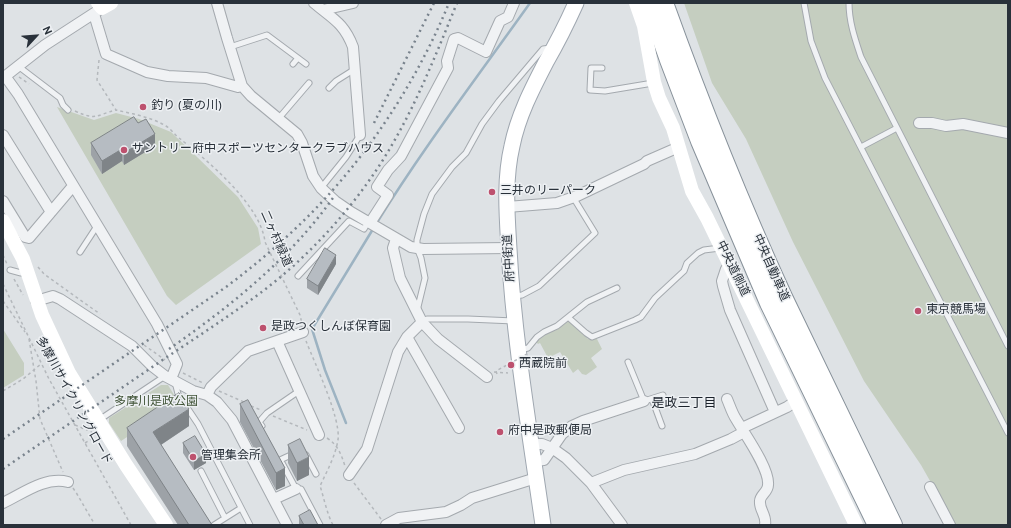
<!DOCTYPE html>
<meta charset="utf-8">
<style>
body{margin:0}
#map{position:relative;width:1011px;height:528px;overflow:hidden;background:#dee2e5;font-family:Overpass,sans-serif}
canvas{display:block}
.frame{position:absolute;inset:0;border:4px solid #29313a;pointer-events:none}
.north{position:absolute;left:16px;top:16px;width:40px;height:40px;-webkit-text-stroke:3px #edf0f3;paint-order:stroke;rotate:64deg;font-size:11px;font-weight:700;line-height:16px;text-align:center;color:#29313a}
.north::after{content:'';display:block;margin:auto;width:14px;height:18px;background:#29313a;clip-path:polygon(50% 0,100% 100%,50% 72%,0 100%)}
</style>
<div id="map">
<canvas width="1011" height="528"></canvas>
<div class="frame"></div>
<div class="north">N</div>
</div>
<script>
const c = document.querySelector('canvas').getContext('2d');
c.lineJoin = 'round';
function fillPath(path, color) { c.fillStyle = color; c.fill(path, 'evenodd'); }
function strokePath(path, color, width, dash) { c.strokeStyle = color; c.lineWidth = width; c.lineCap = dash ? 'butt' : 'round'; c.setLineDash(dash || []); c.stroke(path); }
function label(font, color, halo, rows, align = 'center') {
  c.font = font + ' Overpass,"Noto Sans JP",sans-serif'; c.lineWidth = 3; c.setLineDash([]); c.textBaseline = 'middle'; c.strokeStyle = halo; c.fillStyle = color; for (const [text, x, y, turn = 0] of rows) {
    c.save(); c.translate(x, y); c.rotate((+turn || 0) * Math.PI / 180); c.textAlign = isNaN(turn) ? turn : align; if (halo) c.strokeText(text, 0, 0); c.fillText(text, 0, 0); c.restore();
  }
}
fillPath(new Path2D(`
 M684 3H1008V525H955L921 465 864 381 793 242 746 139 712 83Z
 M57 107 94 120 116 113 139 119 171 132 195 155 238 197 258 228 261 244 176 305 167 296Z
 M569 321 574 323 588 339H597L602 349 591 358 597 367 586 375 582 374 578 369 573 373 560 352 548 358 540 343 538 344 536 342C540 334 550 333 558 329 562 326 565 323 569 321Z
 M3 329 24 363V375L3 388Z
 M161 385H168L179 403 121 441 109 423V418Z`), '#c5cec0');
strokePath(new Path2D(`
 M376 224C423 148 478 76 530 3
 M346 423 325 370 312 329 373 229`), '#9db3c2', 2.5);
const lane = new Path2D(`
 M804 3 811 41 825 78 1008 433
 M849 3C849 22 855 39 861 57L1008 346
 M230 47 267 35 306 64
 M293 64 298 58
 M18 66 60 98 63 105 68 110
 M602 68H591L590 90 605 91 653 83
 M329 88 336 81 355 69
 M279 118 309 83
 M861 147 897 128
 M321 188 346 157 360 135
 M80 252 97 226
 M10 270 21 273H27
 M298 276 349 221 364 229 368 222
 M515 296 522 295 539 286 595 233 573 197
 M417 311 425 278 421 258 417 248V240L424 214 432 194 452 167 466 153 482 124 499 101 543 49 550 48
 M569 318 586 333 592 337 635 320 641 317 655 298 684 271 687 263 698 253 704 250 720 248
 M422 322 427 319H468L514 321
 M520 350 528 348 537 337 544 332 557 326 587 302 617 288
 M628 362 644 401 663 395
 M175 382 178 394 181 399
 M652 399 662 426
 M186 406 198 424 250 525
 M99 420 165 376
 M262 426 259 422 267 413 299 391
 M306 455 316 474
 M280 460 293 454
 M282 463 296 489H301L320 525
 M201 471 225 518
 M214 525 241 508`);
const street = new Path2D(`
 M217 3 227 38 242 86 251 96 297 134 302 143 313 176 321 188 335 201 351 212 411 247 423 249 509 248
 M314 3C333 19 344 23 353 47L360 135
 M323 10 353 3
 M94 14 106 54 147 72 168 76 206 78 238 87 242 86
 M5 76 18 94 157 324 177 364 171 379
 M3 78 45 45 99 10
 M919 123H932L946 126 963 124 1008 133
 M3 135 51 212
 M3 201 25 237 29 238 73 186
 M507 207 557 203 577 196 644 164 647 161 679 147
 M370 223 388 195 377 187 388 170 401 156 448 68 447 61 454 39 458 38 486 52 500 21 508 17 514 3
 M396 239 393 248 400 278 422 322 438 339 487 377
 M731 267 726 269 722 281 723 286 730 310 775 412
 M36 301 53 296 60 299 132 346 152 366 165 376 193 391 207 395 217 402 232 420 287 525
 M407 337 459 428
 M277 341 319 435
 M207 395 211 387 248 351 303 332
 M727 399C730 406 732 413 736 419 744 433 770 469 768 485 768 492 760 495 760 501 759 510 767 515 765 525
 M742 428 787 407 796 401
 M531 444H542L552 448 566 458 591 483 622 525
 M534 461 544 460 562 434 572 426 583 421 644 401
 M349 475 367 449 398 352 407 337 422 322
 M591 483 624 470 695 454 731 439 744 432
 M930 487 950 525
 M274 499 296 489
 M3 503C22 494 45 476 68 482
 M386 525 399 518 446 512 461 505 472 498 536 478`);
const primary = new Path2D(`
 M543 525C530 433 514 341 509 249 507 215 504 180 512 146 518 116 532 89 546 62 557 43 567 23 576 3`);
const highway = new Path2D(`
 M649 3 669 60 700 141 769 303 877 525
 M664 3C700 103 739 201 783 297 819 373 856 449 893 525`);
strokePath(lane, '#a4a9ae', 7);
strokePath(street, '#a4a9ae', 12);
strokePath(primary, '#9fa7b0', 17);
strokePath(highway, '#87919a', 20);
strokePath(new Path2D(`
 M99 60 97 80 116 110C133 114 151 117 166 126 171 129 174 134 179 138 207 160 261 205 265 242L300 315 302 324
 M19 77 29 84
 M75 111C97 121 96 115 116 110
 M3 255 7 264
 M38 267 44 274 100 314
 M14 279 23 295
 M3 284 49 379 131 525
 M3 301 25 332
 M29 339 36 381 40 419 63 472
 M306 341C315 364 341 418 338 440 335 457 327 471 320 486 324 498 327 514 333 525
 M144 345 165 360
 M494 372 508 373
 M183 373 203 383
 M3 391 23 379 41 364
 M219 391 244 402
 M251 406 261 410
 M273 416 307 430
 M75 425 87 430 89 428
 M88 426 93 435
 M327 438C338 445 341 454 345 466
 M85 443 95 437
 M354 483 381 519
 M73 488 77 494 95 525`), '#b4b8bc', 1.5, [3, 3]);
strokePath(lane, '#f0f2f4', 5);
strokePath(street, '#f0f2f4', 10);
strokePath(new Path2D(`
 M98 3 102 8 111 3
 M636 3 644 26 654 82 659 98 673 128 692 191 707 218 856 525
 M3 221 23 259 42 315 69 373 126 465 166 525`), '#fff', 14);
strokePath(primary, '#fff', 15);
strokePath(highway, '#fff', 18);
strokePath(new Path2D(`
 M374 123 434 3
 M169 349C231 306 292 257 335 195
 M3 439 226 287C250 269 273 250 295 229 361 167 415 86 449 3
 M3 469C57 432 110 396 164 359 197 337 231 315 263 291 309 256 350 211 381 163 414 111 434 59 457 3`), '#79838d', 2.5, [2, 4]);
strokePath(new Path2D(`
 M497 374 496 371 527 354`), '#b4b8bc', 1.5, [3, 3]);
fillPath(new Path2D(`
 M91 143 155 146 124 165 122 161 102 174 91 155Z
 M336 264 318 295 307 288V279Z
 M240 404 285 486 276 490 240 422Z
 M189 426 161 445 212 525H178L127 446V428Z
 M183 443 206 463 194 470 183 453Z
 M288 445 309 475 297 481 288 463Z
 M299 516 318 525H299Z`), '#9da2a7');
fillPath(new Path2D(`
 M155 134V146L124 165V153Z
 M122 149V161L102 174V161Z
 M336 255V264L318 295V286Z
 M189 409V426L153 450V432Z
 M206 454V463L194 470V461Z
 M309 457V475L297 481V463Z
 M285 468V486L276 490V473Z`), '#7f8488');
const building = new Path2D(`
 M134 117 138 123 146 119 155 134 124 153 122 149 102 161 91 143Z
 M325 248 336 255 318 286 307 279Z
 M179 393 189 409 153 432 212 525H189L127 428Z
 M248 400 285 468 276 473 240 404Z
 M195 436 206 454 194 461 183 443Z
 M300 439 309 457 297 463 288 445Z
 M310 510 318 525H304L299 516Z`);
fillPath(building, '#b6bcc2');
strokePath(building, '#7f8488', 1);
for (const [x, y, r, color] of [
 [143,107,4,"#bd516e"],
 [124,150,4,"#bd516e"],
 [492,192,4,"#bd516e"],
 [918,311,4,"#bd516e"],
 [263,328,4,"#bd516e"],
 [511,365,4,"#bd516e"],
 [500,432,4,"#bd516e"],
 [193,457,4,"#bd516e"]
]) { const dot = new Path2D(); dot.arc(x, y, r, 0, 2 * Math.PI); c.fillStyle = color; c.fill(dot); strokePath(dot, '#edf0f3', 1.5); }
label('12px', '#29313a', '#edf0f3', [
 ["釣り (夏の川)",151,107],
 ["サントリー府中スポーツセンタークラブハウス",132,150],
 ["三井のリーパーク",500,192],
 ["東京競馬場",926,311],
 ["是政つくしんぼ保育園",271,328],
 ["西蔵院前",519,365],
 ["府中是政郵便局",508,432],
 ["管理集会所",201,457]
], 'left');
label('12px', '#29313a', '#edf0f3', [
 ["二ヶ村緑道",275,239,66],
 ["府中街道",510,258,-93],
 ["中央自動車道",770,268,66],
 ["中央道側道",732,269,64],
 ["多摩川サイクリングロード",73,401,61]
]);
label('12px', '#415438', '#edf0f3', [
 ["多摩川是政公園",156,403]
]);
label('13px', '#1b222b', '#edf0f3', [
 ["是政三丁目",684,404]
]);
</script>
